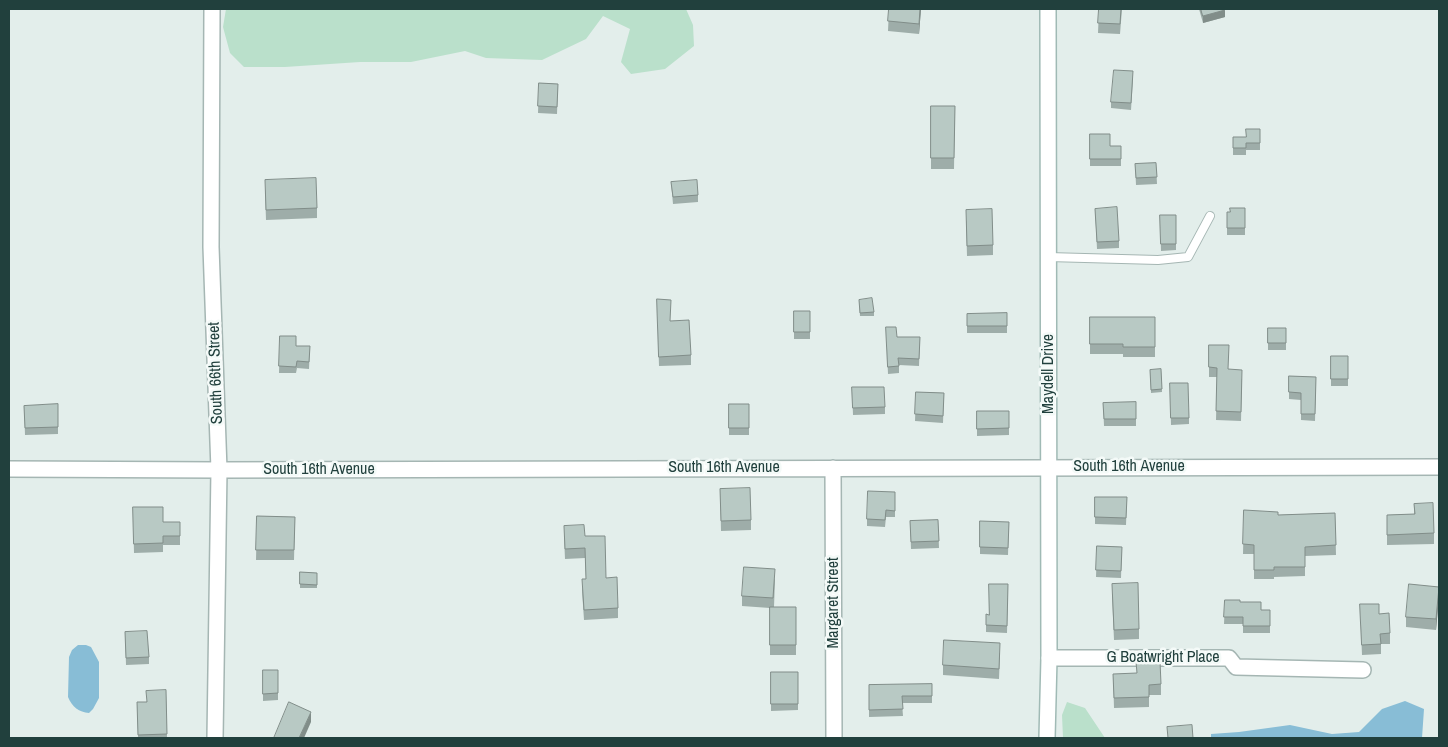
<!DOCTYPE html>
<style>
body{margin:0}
#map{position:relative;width:1448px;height:747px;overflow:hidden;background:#e3eeeb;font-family:"Archivo Narrow",sans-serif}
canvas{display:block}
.frame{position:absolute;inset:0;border:10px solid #21403d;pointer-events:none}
</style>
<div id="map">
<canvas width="1448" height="747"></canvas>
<div class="frame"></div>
</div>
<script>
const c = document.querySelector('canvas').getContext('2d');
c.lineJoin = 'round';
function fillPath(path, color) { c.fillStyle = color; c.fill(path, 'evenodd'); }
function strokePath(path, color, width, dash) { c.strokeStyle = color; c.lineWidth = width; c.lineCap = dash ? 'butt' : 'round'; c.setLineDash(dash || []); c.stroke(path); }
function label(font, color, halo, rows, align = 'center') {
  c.font = font + ' "Archivo Narrow",sans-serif'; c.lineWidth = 5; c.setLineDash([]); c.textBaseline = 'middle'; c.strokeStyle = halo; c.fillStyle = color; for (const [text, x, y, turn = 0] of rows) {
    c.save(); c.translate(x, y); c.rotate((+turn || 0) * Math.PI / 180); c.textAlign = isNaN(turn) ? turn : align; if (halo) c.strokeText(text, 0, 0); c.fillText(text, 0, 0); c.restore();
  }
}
fillPath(new Path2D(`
 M226 9H686L693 25 694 46 665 69 631 74 621 62 630 29 603 16 586 39 542 60 486 58 465 51 411 62H360L285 67H244L230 53 223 27Z
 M1067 702 1085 708 1105 738H1063L1062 715Z`), '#bae0cb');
fillPath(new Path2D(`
 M78 645H86L91 647 99 662V698L93 709 89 713C79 712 72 707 68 697L69 657 72 650Z
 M1405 701 1424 709 1422 738H1211V734L1239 732 1290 725 1332 734 1359 732 1382 709Z`), '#88bdd6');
const lane = new Path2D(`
 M1048 257 1158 260 1188 257 1210 216`);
const street = new Path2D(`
 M212 9 211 247 219 470 215 738
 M833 468 834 738
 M9 469 219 470 1439 467
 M1049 658H1229L1236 667 1363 670`);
const secondary = new Path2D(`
 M1047 738 1049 658 1048 9`);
strokePath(lane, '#a5b6b3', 10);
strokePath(street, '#a5b6b3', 18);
strokePath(secondary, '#a0bab5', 18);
strokePath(lane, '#fff', 8);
strokePath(street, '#fff', 15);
strokePath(secondary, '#fff', 15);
fillPath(new Path2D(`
 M889 9H921L919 34 888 31Z
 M1099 9H1122L1120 34 1098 33Z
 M1199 9H1224L1225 17 1203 23Z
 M1133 78 1131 110 1111 108V102Z
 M539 83 558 84 557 114 538 113Z
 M931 106H955L954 169H931Z
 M1260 129V150H1246V155H1233V137H1246Z
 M1090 134 1110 146H1121V166H1090Z
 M1156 163 1157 184 1136 185 1135 164Z
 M671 182 698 195V202L673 204Z
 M265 190 317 208V218L266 220Z
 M1245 208V235H1227V212H1230Z
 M1095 209 1119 241V248L1097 249Z
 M1160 215H1176V250L1161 251Z
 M966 220 993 245V255L967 256Z
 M657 299 691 355V365L659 366Z
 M859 300 874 312V316H860Z
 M794 311H810V339H794Z
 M1007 313V333H967V314Z
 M1090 317H1155V357H1123V354H1090Z
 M886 327 897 337H920L919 366 899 365V373L888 374Z
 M1268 328H1286V350H1268Z
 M280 336 296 346H310L309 369 297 368 296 373H279Z
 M1209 345 1228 369 1242 379 1241 421 1216 420 1217 377H1209Z
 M1331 356H1348V386H1331Z
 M1161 369 1162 392 1151 393 1150 370Z
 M1289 376 1316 377 1315 421 1301 420V400L1289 399Z
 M1170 383 1189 418V424L1171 425Z
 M852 387 885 407V414L853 415Z
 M916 392 944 393 943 423 915 421Z
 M1136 402V426H1104L1103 403Z
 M58 404V434L25 435 24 406Z
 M729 404H749V435H729Z
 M977 411H1009V435L977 436Z
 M720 489 751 520V530L721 531Z
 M895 492V517H886L885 527 867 526V519Z
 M1095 497H1127L1126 525 1095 524Z
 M1414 504 1434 533V544L1387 545V515L1414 514Z
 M133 507 163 522H180V545H163V552L134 553Z
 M1244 510 1278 515 1335 513 1336 555 1305 556V576L1274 577V579H1254V554H1243Z
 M257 516 295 517 294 560H256Z
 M938 520 939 548 911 549 910 521Z
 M1009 522 1008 555 980 554V547Z
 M564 536H585L606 578 618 608V618L584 620 582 590 586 579 585 558 565 559Z
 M1097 546 1122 547 1121 578 1096 577Z
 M300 572 317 573V588H300Z
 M775 579 774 607H796V655H770V608L742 606V596Z
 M1008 584 1007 633 986 632V614L989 615Z
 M1112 594 1139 629V639L1114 640Z
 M1439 597 1436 630 1406 627V617Z
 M1225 600 1240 602 1261 610H1270V633H1243V624H1224Z
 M1360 604 1379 614 1390 633V644H1381V654L1362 655Z
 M125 632 149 657V664L126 665Z
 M1000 653 999 679 943 675V665Z
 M263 670H278V700L263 701Z
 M771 672H798V710L771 711Z
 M1113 674 1161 684V695H1149V707L1114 708Z
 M932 684V703H902L903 716 869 717V685Z
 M166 690 167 738H138L137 702H146Z`), '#9eada9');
fillPath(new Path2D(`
 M920 9H921L919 34V24Z
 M1225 10V17L1203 23V16Z
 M1439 587V597L1436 630V619Z
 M311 712V722L304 738H299Z`), '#818d89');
const building = new Path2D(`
 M889 9H920L919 24 888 21Z
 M1099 9H1121L1120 24 1098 23Z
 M1201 9H1224L1225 10 1203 16Z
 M1114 70 1133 71 1131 103 1111 102Z
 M539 83 558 84 557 107 538 106Z
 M931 106H955L954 158H931Z
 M1246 129H1260V143H1246V148H1233V137H1246Z
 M1090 134H1110V146H1121V159H1090Z
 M1156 163 1157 177 1136 178 1135 164Z
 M316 178 317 208 266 210 265 180Z
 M697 180 698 195 673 197 671 182Z
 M1117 207 1119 241 1097 242 1095 209Z
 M1230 208H1245V228H1227V212H1230Z
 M992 209 993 245 967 246 966 210Z
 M1160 215H1176V244H1161Z
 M872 298 874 312 860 313 859 300Z
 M657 299 671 300 670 321 689 320 691 355 659 357Z
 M794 311H810V332H794Z
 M1007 313V326H967V314Z
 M1090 317H1155V347H1123V344H1090Z
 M886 327H896L897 337H920L919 359 898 358 899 366 888 367Z
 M1268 328H1286V343H1268Z
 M280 336H296V346H310L309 362 297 361 296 367 279 366Z
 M1209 345H1229L1228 369 1242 370 1241 412 1216 411 1217 368 1209 367Z
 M1331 356H1348V379H1331Z
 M1161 369 1162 389 1151 390 1150 370Z
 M1289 376 1316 377 1315 414H1301V393L1289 392Z
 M1170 383H1188L1189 418H1171Z
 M852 387H884L885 407 853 408Z
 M916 392 944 393 943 416 915 414Z
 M1136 402V419H1104L1103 403Z
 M58 404V427L25 428 24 406Z
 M729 404H749V428H729Z
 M977 411H1009V428L977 429Z
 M750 488 751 520 721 521 720 489Z
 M868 491 895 492V511L886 510 885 520 867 519Z
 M1095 497H1127L1126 518 1095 517Z
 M1433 503 1434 533 1387 535V515L1415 514 1414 504Z
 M133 507H163V522H180V536H163V543L134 544Z
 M1244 510 1278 512V515L1335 513 1336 545 1305 547V567H1274V570H1254V545L1243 544Z
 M257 516 295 517 294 550H256Z
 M938 520 939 541 911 542 910 521Z
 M980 521 1009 522 1008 548 980 547Z
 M584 525 585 536H605L606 578 617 577 618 608 584 610 582 579H586L585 548 565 549 564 526Z
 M1097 546 1122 547 1121 571 1096 570Z
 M744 567 775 569 773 598 742 596Z
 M300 572 317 573V585L300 584Z
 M1138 583 1139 629 1114 630 1112 584Z
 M989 584H1008L1007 626 986 625V614L989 615Z
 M1409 584 1439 587 1436 619 1406 617Z
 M1225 600H1240V602H1261V610H1270V626H1243V617H1224Z
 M1360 604H1379V614L1389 613 1390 633 1380 634 1381 644 1362 645Z
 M770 607H796V645H770Z
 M147 631 149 657 126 658 125 632Z
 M944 640 1000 643 999 669 943 665Z
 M1160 661 1161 684 1149 685V697L1114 698 1113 674 1137 673 1136 662Z
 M263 670H278V693L263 694Z
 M771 672H798V704H771Z
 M932 684V696H902L903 709 869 710V685Z
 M166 690 167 734 138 735 137 702H147L146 691Z
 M289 702 311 712 299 738H274Z
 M1192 725 1193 738H1168L1167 727Z`);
fillPath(building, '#b8c9c4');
strokePath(building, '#818d89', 1);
label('16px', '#21403d', '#f4faf8', [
 ["South 66th Street",216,373,-92],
 ["Maydell Drive",1049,374,-90],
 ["South 16th Avenue",1129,467],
 ["South 16th Avenue",724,468],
 ["South 16th Avenue",319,470],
 ["Margaret Street",834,603,-90],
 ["G Boatwright Place",1163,658]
]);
</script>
